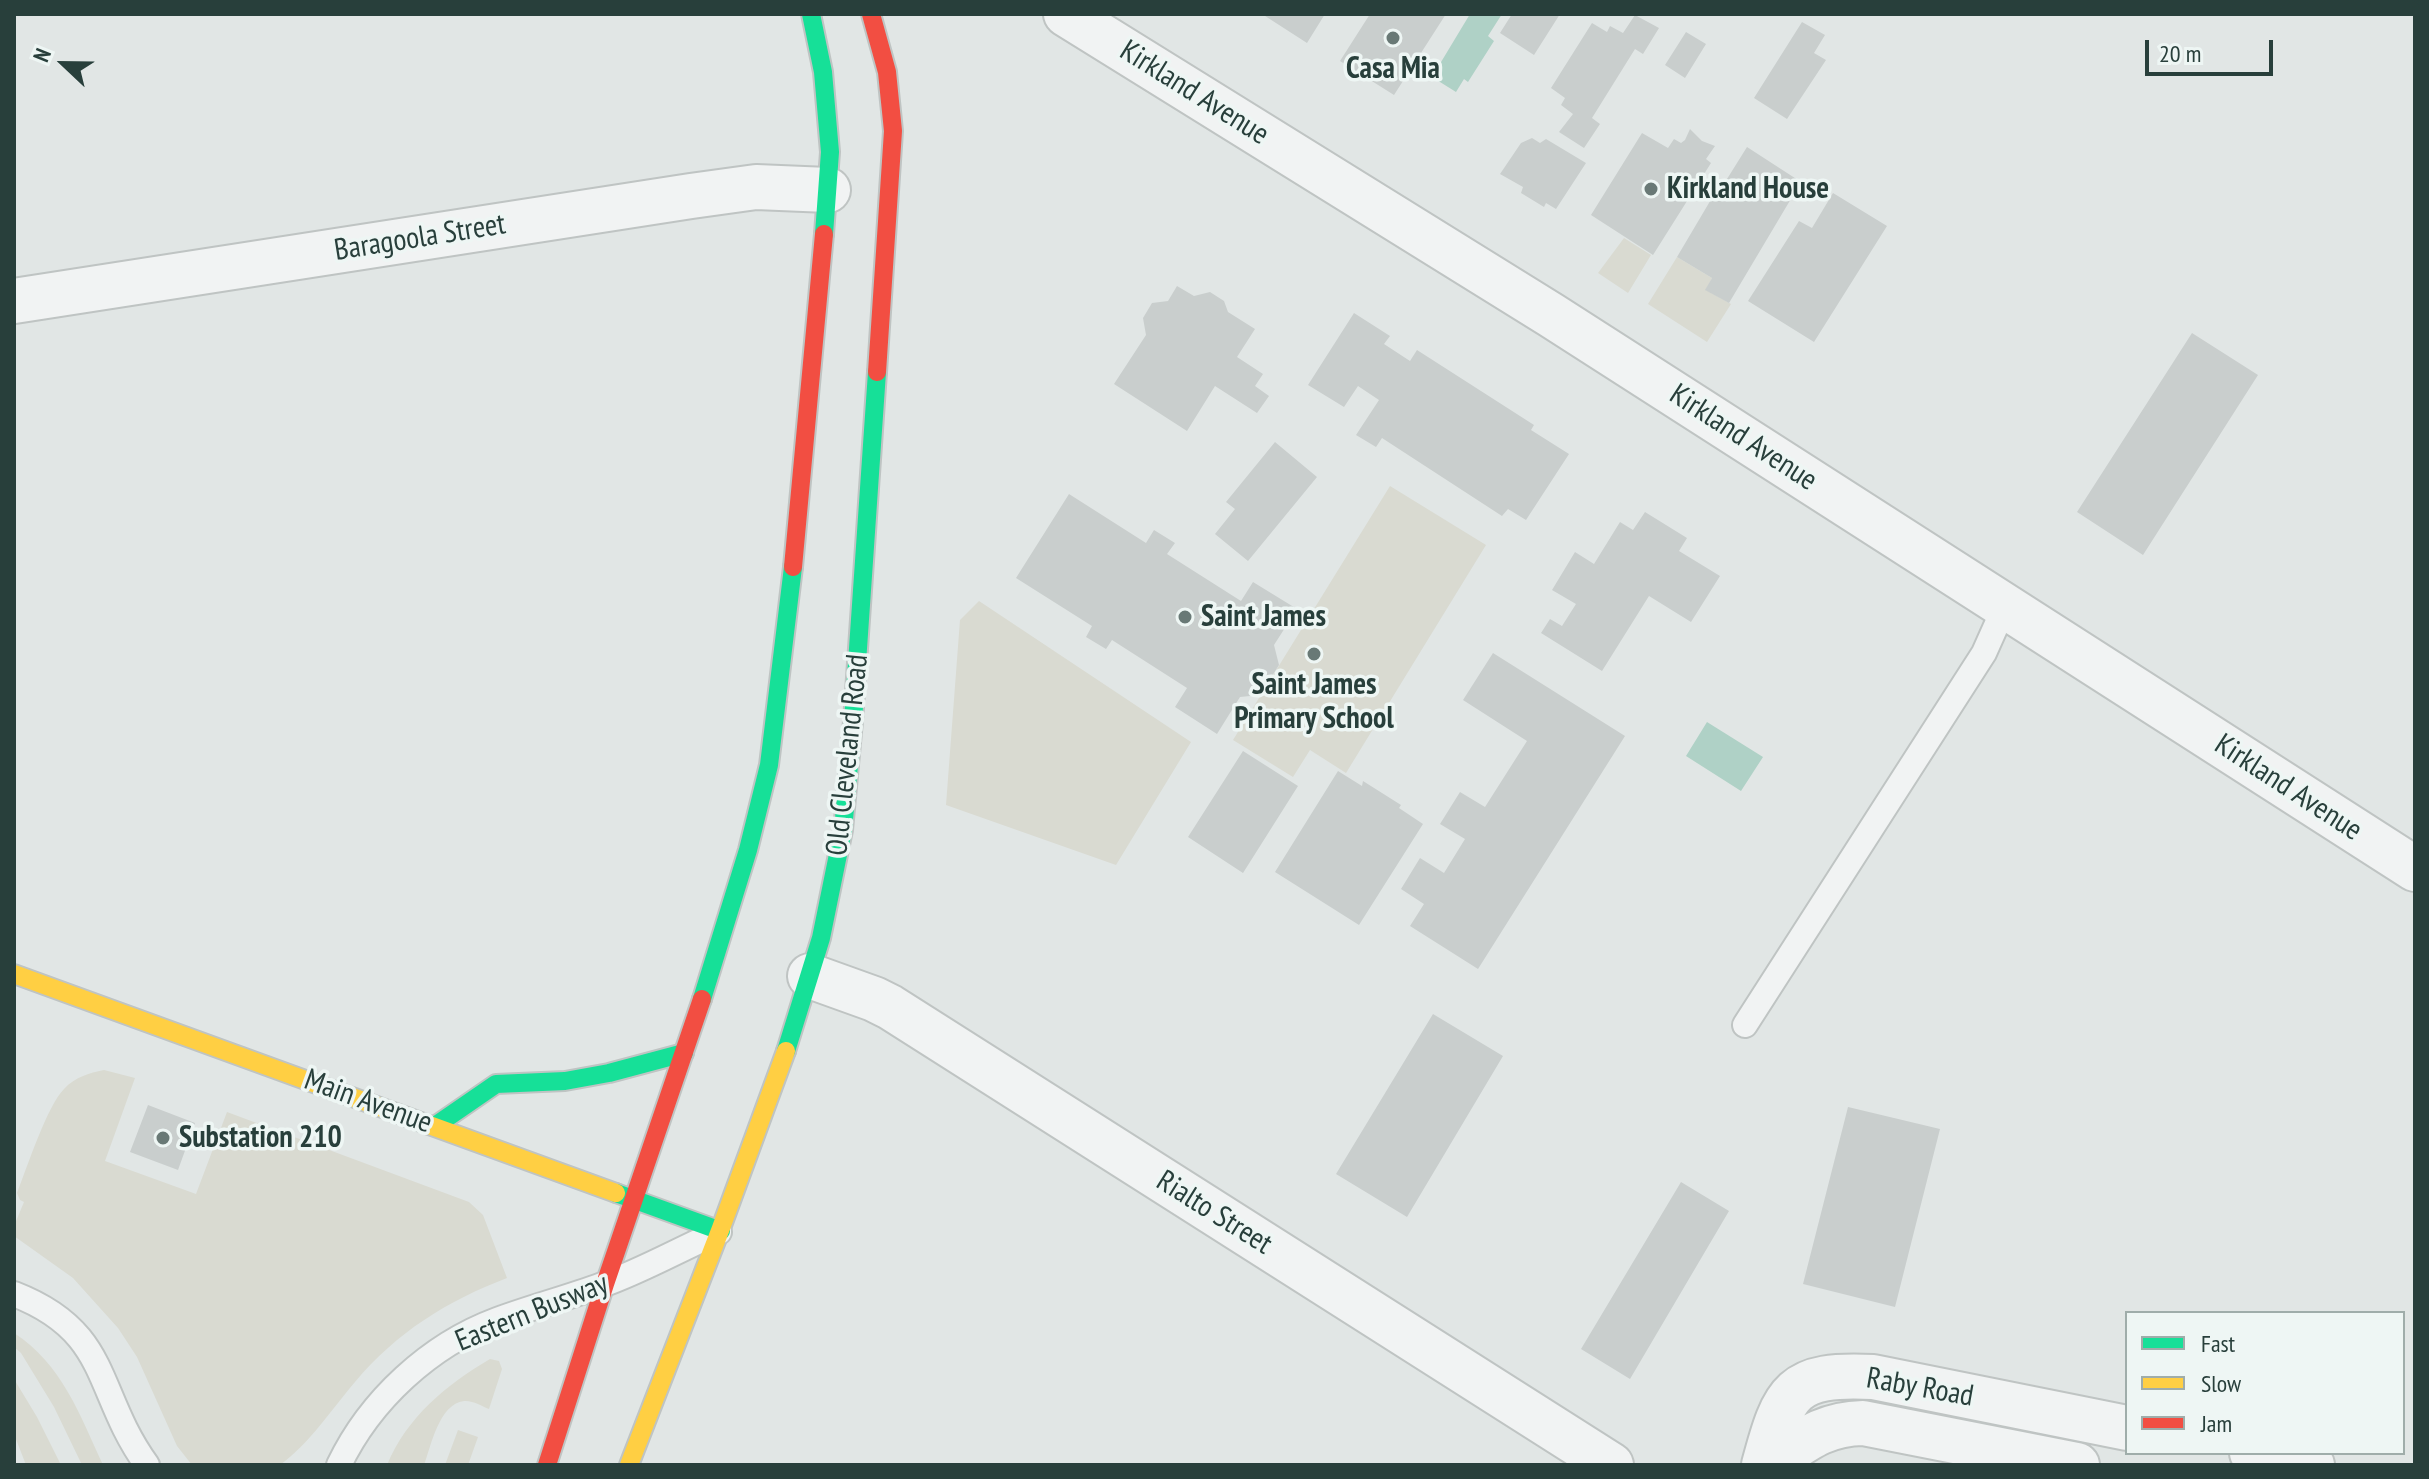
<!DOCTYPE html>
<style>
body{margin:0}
#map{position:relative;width:2429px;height:1479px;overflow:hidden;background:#e1e6e5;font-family:"PT Sans Narrow",sans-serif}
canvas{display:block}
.frame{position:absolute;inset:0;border:16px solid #283f3b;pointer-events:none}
.legend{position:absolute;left:2125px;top:1311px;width:280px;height:144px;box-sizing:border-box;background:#eef6f4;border:2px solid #9fadaa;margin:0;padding:10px 14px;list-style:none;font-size:24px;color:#283f3b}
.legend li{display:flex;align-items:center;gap:16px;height:40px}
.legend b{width:40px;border:2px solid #9fadaa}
.north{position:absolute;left:24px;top:24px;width:80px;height:80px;-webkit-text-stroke:6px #eef6f4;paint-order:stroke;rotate:292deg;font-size:22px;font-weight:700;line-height:32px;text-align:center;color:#283f3b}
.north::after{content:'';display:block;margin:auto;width:28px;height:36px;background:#283f3b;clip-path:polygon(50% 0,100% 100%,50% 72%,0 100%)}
.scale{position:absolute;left:2145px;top:40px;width:128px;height:36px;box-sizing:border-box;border:4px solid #283f3b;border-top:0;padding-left:10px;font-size:24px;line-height:28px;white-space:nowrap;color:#283f3b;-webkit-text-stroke:6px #eef6f4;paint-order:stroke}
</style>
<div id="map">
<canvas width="2429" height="1479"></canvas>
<div class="frame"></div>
<ul class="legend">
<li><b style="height:10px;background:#16e098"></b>Fast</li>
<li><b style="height:10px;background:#ffcf43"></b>Slow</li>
<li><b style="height:10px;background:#f24e42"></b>Jam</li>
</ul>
<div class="north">N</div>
<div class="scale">20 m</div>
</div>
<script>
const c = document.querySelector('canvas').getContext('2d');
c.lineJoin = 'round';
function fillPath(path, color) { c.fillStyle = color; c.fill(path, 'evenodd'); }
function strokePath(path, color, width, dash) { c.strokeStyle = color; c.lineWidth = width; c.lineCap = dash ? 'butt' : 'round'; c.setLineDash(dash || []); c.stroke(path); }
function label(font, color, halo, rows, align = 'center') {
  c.font = font + ' "PT Sans Narrow",sans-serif'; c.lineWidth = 7; c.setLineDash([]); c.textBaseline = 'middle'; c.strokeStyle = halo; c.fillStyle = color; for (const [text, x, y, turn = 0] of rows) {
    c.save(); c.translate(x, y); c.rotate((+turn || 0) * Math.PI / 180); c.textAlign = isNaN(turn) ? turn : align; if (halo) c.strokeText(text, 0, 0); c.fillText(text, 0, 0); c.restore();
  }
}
fillPath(new Path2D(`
 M1624 238 1651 255 1628 293 1598 273Z
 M1677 257 1712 278 1706 290 1731 304 1707 342 1648 304Z
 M1390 486 1486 545 1346 773 1310 750 1293 777 1233 740Z
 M979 601 1191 742 1116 865 946 805 960 620Z
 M104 1070 135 1078 105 1161 196 1194 227 1112 469 1202 483 1215 507 1278C447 1301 397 1332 355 1382 331 1410 310 1443 280 1465H192L177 1446 137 1357 118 1328 73 1278 14 1236V1226L24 1202 20 1200 17 1193C27 1168 47 1106 64 1089 75 1077 89 1073 104 1070Z
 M14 1333C62 1364 80 1415 103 1465H82L54 1407 21 1353 14 1347Z
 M490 1359 499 1361 502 1369 489 1409C482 1406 472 1400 464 1401 439 1404 431 1446 424 1465H387C407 1417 446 1385 490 1359Z
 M14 1379 37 1417 61 1465H26L14 1434Z
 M458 1430 478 1437 468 1465H445Z`), '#d9dad1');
fillPath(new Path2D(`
 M1470 14H1502L1488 36 1494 41 1468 82 1464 79 1456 92 1432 77Z
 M1707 722 1763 757 1741 791 1686 756Z`), '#afd1c6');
fillPath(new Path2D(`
 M1262 14H1325L1307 43Z
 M1370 14H1446L1394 95 1340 61Z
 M1512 14H1560L1534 55 1500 33Z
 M1635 15 1659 28 1643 54 1635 49 1592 118 1600 124 1584 148 1559 132 1573 114 1561 105 1565 98 1551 88 1592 23 1607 32 1610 26 1623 33Z
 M1802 22 1825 35 1814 53 1826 60 1787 119 1754 98Z
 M1686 32 1706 44 1685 78 1665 65Z
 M1690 129 1702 141 1715 146 1706 159 1711 163 1653 255 1591 215 1642 133 1668 148 1674 139 1681 143 1685 140Z
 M1532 138 1540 143 1546 139 1586 163 1556 209 1546 203 1544 207 1521 193 1523 187 1500 174 1521 143Z
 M1747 147 1801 182 1729 303 1705 290 1712 278 1677 257 1719 186 1722 187Z
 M1833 193 1887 226 1814 342 1748 301 1799 221 1812 228Z
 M1177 286 1194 296 1210 292 1224 301 1228 312 1255 329 1237 357 1263 374 1255 386 1269 396 1257 413 1215 386 1187 431 1114 384 1146 335 1143 318 1152 303 1168 301Z
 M1354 313 1390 336 1384 344 1410 361 1417 350 1534 425 1531 430 1569 454 1526 520 1508 509 1502 516 1382 438 1376 447 1356 435 1379 400 1358 386 1344 407 1308 385Z
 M2192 333 2258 375 2143 555 2077 512Z
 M1275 442 1317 477 1248 561 1215 534 1235 509 1226 502Z
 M1069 494 1146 543 1154 530 1175 543 1167 554 1241 601 1253 582 1297 609 1274 645 1279 665 1260 695 1240 697 1217 734 1175 707 1187 688 1112 640 1106 649 1086 637 1092 626 1016 578Z
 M1645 512 1687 538 1679 551 1720 576 1691 622 1649 596 1602 671 1541 633 1550 619 1562 626 1576 604 1552 590 1575 552 1594 564 1620 522 1633 530Z
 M1493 653 1625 736 1478 969 1410 926 1424 904 1401 889 1420 858 1444 873 1465 839 1440 824 1460 792 1485 807 1527 741 1463 700Z
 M1243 751 1298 786 1243 873 1188 837Z
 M1338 771 1362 786 1363 781 1401 805 1399 808 1423 824 1359 925 1275 872Z
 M1433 1014 1503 1056 1407 1217 1336 1174Z
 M148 1105 195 1123 178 1170 130 1152Z
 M1848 1107 1940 1129 1895 1307 1803 1284Z
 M1681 1182 1729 1211 1630 1379 1581 1349Z`), '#c9cecd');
const lane = new Path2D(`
 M1745 1025 1984 653 2005 606
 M14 1294C112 1332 94 1392 147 1465
 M339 1465C370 1400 430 1345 497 1320 532 1307 567 1298 602 1285 642 1271 680 1249 719 1232`);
const street = new Path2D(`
 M1066 14 1551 315 2415 869
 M14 301 691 196 756 187 828 190
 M810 976 874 999 890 1007 1611 1465
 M2252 1453 2312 1465
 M1764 1465C1784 1390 1792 1373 1873 1377L2127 1428
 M1768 1465C1802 1443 1820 1424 1863 1423L2077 1465`);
const fast = new Path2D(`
 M811 14 823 72 830 152 824 234
 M702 999 748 850 769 765 793 567
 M786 1051 821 938 843 830 853 721 877 372
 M435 1126 496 1084 565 1081 609 1073 684 1053
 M616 1193 721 1231`);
const slow = new Path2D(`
 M14 974 616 1193
 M629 1465 721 1228 786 1051`);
const jam = new Path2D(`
 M871 14 887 72 893 131 877 372
 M793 567 824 234
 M547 1465 605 1284 702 999`);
strokePath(lane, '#bfc4c3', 28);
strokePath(street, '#bfc4c3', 48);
strokePath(fast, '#bfc4c3', 22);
strokePath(slow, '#bfc4c3', 22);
strokePath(jam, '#bfc4c3', 22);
strokePath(lane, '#f1f3f3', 24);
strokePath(street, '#f1f3f3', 44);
strokePath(fast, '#16e098', 18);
strokePath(slow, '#ffcf43', 18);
strokePath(jam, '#f24e42', 18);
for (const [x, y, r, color] of [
 [1393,38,8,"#697976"],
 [1651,189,8,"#697976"],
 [1185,617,8,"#697976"],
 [1314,654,8,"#697976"],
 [163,1138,8,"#697976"]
]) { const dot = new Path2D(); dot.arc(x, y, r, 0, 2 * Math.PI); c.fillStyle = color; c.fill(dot); strokePath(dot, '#eef6f4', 3); }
label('bold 30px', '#283f3b', '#eef6f4', [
 ["Casa Mia",1393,69,"center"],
 ["Kirkland House",1667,189],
 ["Saint James",1201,617],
 ["Saint James",1314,685,"center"],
 ["Primary School",1314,719,"center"],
 ["Substation 210",179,1138]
], 'left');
label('30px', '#283f3b', '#eef6f4', [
 ["Kirkland Avenue",1194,93,32],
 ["Baragoola Street",420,238,-9],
 ["Kirkland Avenue",1743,438,33],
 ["Old Cleveland Road",848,755,-84],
 ["Kirkland Avenue",2288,788,33],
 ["Main Avenue",368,1102,20],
 ["Rialto Street",1214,1213,32],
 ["Eastern Busway",532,1313,-22],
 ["Raby Road",1920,1388,10]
]);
</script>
